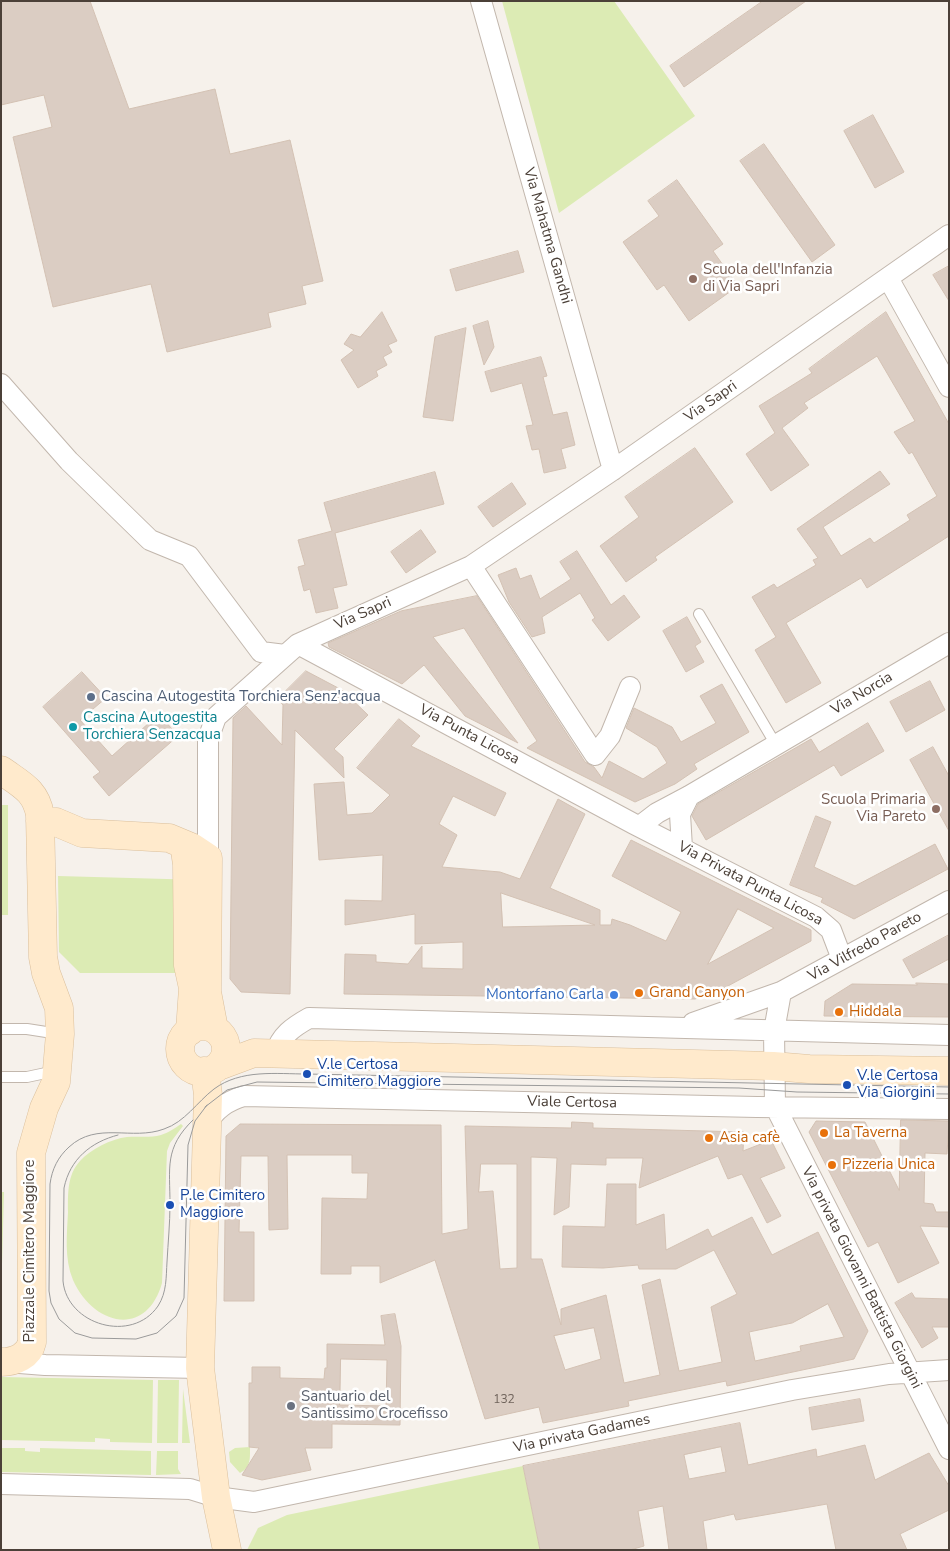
<!DOCTYPE html>
<meta charset="utf-8">
<style>
body{margin:0}
#map{position:relative;width:950px;height:1551px;overflow:hidden;background:#f6f1eb;font-family:"Nunito Sans",sans-serif}
canvas{display:block}
.frame{position:absolute;inset:0;border:2px solid #4b4038;pointer-events:none}
</style>
<div id="map">
<canvas width="950" height="1551"></canvas>
<div class="frame"></div>
</div>
<script>
const c = document.querySelector('canvas').getContext('2d');
c.lineJoin = 'round';
function fillPath(path, color) { c.fillStyle = color; c.fill(path, 'evenodd'); }
function strokePath(path, color, width, dash) { c.strokeStyle = color; c.lineWidth = width; c.lineCap = dash ? 'butt' : 'round'; c.setLineDash(dash || []); c.stroke(path); }
function label(font, color, halo, rows, align = 'center') {
  c.font = font + ' "Nunito Sans",sans-serif'; c.lineWidth = 5; c.setLineDash([]); c.textBaseline = 'middle'; c.strokeStyle = halo; c.fillStyle = color; for (const [text, x, y, turn = 0] of rows) {
    c.save(); c.translate(x, y); c.rotate((+turn || 0) * Math.PI / 180); c.textAlign = isNaN(turn) ? turn : align; if (halo) c.strokeText(text, 0, 0); c.fillText(text, 0, 0); c.restore();
  }
}
fillPath(new Path2D(`
 M502 1H614L695 116 559 213Z
 M1 805H8V915H1Z
 M58 876 203 880 205 973H80L59 952Z
 M181 1124 183 1126 170 1143 167 1151 162 1283C146 1339 93 1325 73 1280 64 1258 67 1234 68 1212 68 1194 67 1175 80 1161 91 1149 111 1139 127 1137 138 1136 150 1138 161 1135 168 1133 175 1128 181 1124Z
 M1 1192H4L1 1301Z
 M1 1377 153 1380 152 1443 110 1442V1439L95 1438V1442L1 1440Z
 M158 1380H179L178 1443H157Z
 M183 1389 190 1443H182Z
 M250 1447C250 1459 251 1467 240 1473L230 1462 229 1452 235 1448Z
 M1 1448H25V1451L40 1452V1448L151 1451V1475L1 1472Z
 M157 1451H178V1469L181 1474 156 1475Z
 M523 1466 540 1550H247L258 1528 287 1515Z`), '#dcebb4');
const building = new Path2D(`
 M1 1H90L129 109 215 89 230 154 290 140 323 281 302 286 306 304 268 313 271 327 167 352 151 284 53 307 13 137 52 127 44 95 1 105Z
 M763 1H806L684 87 670 66Z
 M873 115 904 172 875 188 844 131Z
 M764 144 835 245 812 262 740 161Z
 M677 180 723 244 713 251 738 286 689 321 664 285 657 290 623 242 659 216 648 201Z
 M518 251 524 272 456 291 450 270Z
 M949 266V301L933 275Z
 M382 312 397 341 388 345 392 352 383 357 387 365 376 371 378 376 358 388 341 360 354 350 344 344 351 334 360 337Z
 M886 312 949 424V536L867 588 861 578 786 623 821 683 786 703 755 650 776 637 752 597 774 584 777 588 816 565 813 560 818 558 797 529 880 471 890 484 823 527 841 556 870 538 874 543 910 520 907 515 937 496 912 452 909 454 894 432 915 421 877 356 804 403 808 408 782 428 809 465 771 491 746 454 775 433 759 406 812 373 809 369Z
 M488 321 494 347 484 365 473 326Z
 M466 328 453 421 423 417 435 337Z
 M541 357 547 376 543 377 553 415 567 412 575 445 561 449 566 468 544 473 539 449 532 450 526 426 533 425 522 383 491 392 485 372Z
 M695 448 733 502 655 557 657 560 626 582 600 546 639 517 625 497Z
 M435 472 444 504 335 533 347 585 333 588 338 608 316 613 310 589 304 591 298 567 305 565 298 540 332 531 324 503Z
 M512 483 526 504 493 527 478 507Z
 M421 530 436 552 406 573 391 552Z
 M577 551 611 605 624 595 640 617 608 641 592 620 595 618 580 593 542 617 545 633 532 637 509 602 498 575 516 568 520 579 531 575 540 599 571 579 560 562Z
 M477 596 585 762 594 767 602 778 609 761 643 779 667 763 657 747 626 728 634 708 672 727 681 742 716 723 700 696 722 684 749 732 694 764 697 769 675 784 635 802 527 748 537 741 464 628 433 637 518 743 465 716 424 665 402 684 329 647 328 643 401 611Z
 M687 617 701 642 695 646 704 662 686 672 663 631Z
 M306 671 342 690 368 715 334 749 343 757 344 778 295 730 290 994 241 992 230 979 233 718 246 706 282 745 283 705 278 699Z
 M82 672 106 698 80 720 112 756 159 714 178 736 109 796 93 777 100 772 43 707Z
 M930 681 945 710 906 732 890 702Z
 M399 719 420 736 411 746 506 793 495 816 453 796 439 824 457 835 442 867 500 872 520 879 558 799 585 814 550 888 600 910V925H611L612 919 630 925 666 941 681 912 612 876 631 840 811 930V941L726 987 695 999 344 994 345 954 376 955V962L408 964 422 946V968L463 969V942L415 944V914L345 925V900L382 901 383 855 319 860 314 784 344 782 347 815 372 813 390 795 357 768ZM501 893 595 925 503 927ZM738 909 774 928 708 964Z
 M868 723 884 751 841 776 834 765 706 840 692 816 698 804 811 739 819 752Z
 M933 747 949 776V831L910 760Z
 M816 816 831 822 814 867 855 886 935 844 948 869 854 919 821 902 823 898 790 885Z
 M949 935V959L913 978 903 960Z
 M916 983 949 984V1017L824 1016 825 1001 852 984 917 985Z
 M901 1120 949 1121 947 1154 925 1153 924 1203 933 1204 936 1212H949V1227L920 1226 939 1263 898 1283 878 1242 868 1247 809 1132 816 1121 865 1122 899 1190Z
 M572 1122 593 1123V1128L744 1132 743 1151 771 1140 785 1168 760 1178 781 1216 767 1223 742 1174 728 1179 718 1156 639 1188 643 1158H606V1165L571 1164 569 1207 554 1215 557 1158 531 1157V1259H542L561 1325V1309L606 1295 624 1383 660 1375 642 1285 660 1279 679 1371 722 1362 711 1307 737 1294 714 1250 676 1269H639L638 1265 603 1268 562 1267 563 1226 605 1227 607 1184H636V1225L664 1214 666 1250 708 1229 712 1237 752 1217 772 1255 818 1232 868 1331 854 1359 727 1386 726 1381 628 1401 629 1406 543 1423 539 1407 485 1419 435 1260 380 1283V1266H351V1274H321L322 1198 367 1199 368 1173H352V1155H287L288 1229 269 1230 268 1156H241L239 1232H254V1301H224L226 1136 240 1124 441 1125 442 1234 468 1229 465 1126 571 1128ZM481 1164H517V1268L500 1269 493 1191 479 1192ZM828 1304 844 1337 800 1346 801 1351 755 1361 749 1332 792 1323ZM594 1328 601 1359 565 1370 554 1336Z
 M912 1293 915 1298 949 1299V1327H932L938 1338 922 1348 895 1303Z
 M395 1314 401 1346 400 1425 332 1424V1448H305L311 1470 262 1480 242 1475 259 1448 249 1447V1383H252V1367H280V1378L324 1379 325 1368H327V1344L385 1345 381 1316ZM341 1359 387 1360 386 1406 340 1405Z
 M860 1399 864 1421 812 1430 809 1408Z
 M740 1423 748 1465 816 1449 817 1457 865 1445 875 1480 929 1453 949 1486V1510L900 1534 907 1550H836L827 1504 736 1520 734 1514 703 1521 707 1550H669L663 1506 638 1511 644 1546 630 1550H540L523 1466ZM721 1447 726 1472 689 1479 684 1455Z`);
fillPath(building, '#dbcdc3');
strokePath(building, '#d3c1b3', 1);
const lane = new Path2D(`
 M699 614 776 745
 M1 1029H27L59 1034
 M1 1077H27L55 1071`);
const street = new Path2D(`
 M481 1 613 470
 M888 278 949 387
 M1 384 69 461 150 540 189 556 261 652 285 655
 M471 566 595 755 610 736 630 687
 M298 644 634 824 816 917 831 930 842 959
 M640 826 657 813 689 796 949 643
 M682 848 680 814 689 796
 M208 858V739L216 717 298 644 471 566 613 470 949 235
 M781 992 774 1031 775 1106 949 1449
 M693 1023 781 992 949 901
 M275 1054C281 1035 293 1027 309 1018L949 1035
 M206 1125C215 1109 227 1101 244 1096L757 1107 949 1109
 M7 1362 45 1365 200 1368
 M1 1484 190 1489 216 1497 254 1502 792 1390 889 1374 949 1370`);
const secondary = new Path2D(`
 M1 770C20 784 36 790 40 815L43 957 46 973 59 1008 60 1034 56 1082 44 1108 31 1153 32 1342C29 1356 15 1362 1 1362
 M40 821 56 822 82 833 169 838 193 848 208 858 207 992 214 1029
 M184 844 187 864 188 965 193 988 190 1031
 M180 1049a23 23 0 1 1 46 0a23 23 0 1 1-46 0Z
 M219 1066 254 1053 773 1066 809 1069 949 1071
 M205 1071 208 1095 200 1368 216 1497 227 1550`);
strokePath(lane, '#c2b7ad', 12);
strokePath(street, '#c2b7ad', 22);
strokePath(secondary, '#dabf9c', 29);
strokePath(lane, '#fff', 10);
strokePath(street, '#fff', 20);
strokePath(secondary, '#ffeacc', 28);
strokePath(new Path2D(`
 M207 1105 195 1121 188 1145 184 1298 176 1316 157 1333 136 1339 92 1338 75 1333 59 1319 51 1303 49 1291 50 1184C52 1169 58 1157 69 1147 97 1121 132 1141 164 1129 185 1122 197 1102 214 1089 241 1069 276 1074 307 1074L949 1087
 M205 1107 227 1090 257 1082 739 1088 797 1092 949 1094
 M118 1135C91 1142 70 1159 64 1188L63 1281C67 1325 132 1344 158 1306 167 1292 166 1277 167 1262 168 1243 170 1223 170 1204 170 1168 164 1148 193 1120`), '#9a9a9a', 1);
for (const [x, y, r, color] of [
 [693,279,5,"#8d6e63"],
 [91,697,5,"#5c6f8a"],
 [73,727,5,"#0f9aa8"],
 [936,809,5,"#8d6e63"],
 [639,993,5,"#e8710a"],
 [614,995,5,"#3f7fe0"],
 [839,1012,5,"#e8710a"],
 [307,1074,5,"#1a4fb4"],
 [847,1085,5,"#1a4fb4"],
 [824,1133,5,"#e8710a"],
 [709,1138,5,"#e8710a"],
 [832,1165,5,"#e8710a"],
 [170,1205,5,"#1a4fb4"],
 [291,1406,5,"#6b7280"]
]) { const dot = new Path2D(); dot.arc(x, y, r, 0, 2 * Math.PI); c.fillStyle = color; c.fill(dot); strokePath(dot, '#fff', 2); }
label('12px', '#6f635b', null, [
 ["132",504,1400]
]);
label('15px', '#4b4038', '#fff', [
 ["Via Mahatma Gandhi",547,236,74],
 ["Via Sapri",711,402,-35],
 ["Via Sapri",363,614,-24],
 ["Via Norcia",862,694,-31],
 ["Via Punta Licosa",469,735,28],
 ["Via Privata Punta Licosa",750,884,28],
 ["Via Vilfredo Pareto",865,947,-29],
 ["Viale Certosa",572,1103,1],
 ["Piazzale Cimitero Maggiore",30,1251,-90],
 ["Via privata Giovanni Battista Giorgini",861,1278,63],
 ["Via privata Gadames",582,1434,-12]
]);
label('15px', '#785e54', '#fff', [
 ["Scuola dell'Infanzia",703,270],
 ["di Via Sapri",703,287],
 ["Scuola Primaria",926,800,"right"],
 ["Via Pareto",926,817,"right"]
], 'left');
label('15px', '#4e5e75', '#fff', [
 ["Cascina Autogestita Torchiera Senz'acqua",101,697]
], 'left');
label('15px', '#0d838f', '#fff', [
 ["Cascina Autogestita",83,718],
 ["Torchiera Senzacqua",83,735]
], 'left');
label('15px', '#c56008', '#fff', [
 ["Grand Canyon",649,993],
 ["Hiddala",849,1012],
 ["La Taverna",834,1133],
 ["Asia cafè",719,1138],
 ["Pizzeria Unica",842,1165]
], 'left');
label('15px', '#366cbe', '#fff', [
 ["Montorfano Carla",604,995]
], 'right');
label('15px', '#164399', '#fff', [
 ["V.le Certosa",317,1065],
 ["Cimitero Maggiore",317,1082],
 ["V.le Certosa",857,1076],
 ["Via Giorgini",857,1093],
 ["P.le Cimitero",180,1196],
 ["Maggiore",180,1213]
], 'left');
label('15px', '#5b616d', '#fff', [
 ["Santuario del",301,1397],
 ["Santissimo Crocefisso",301,1414]
], 'left');
</script>
